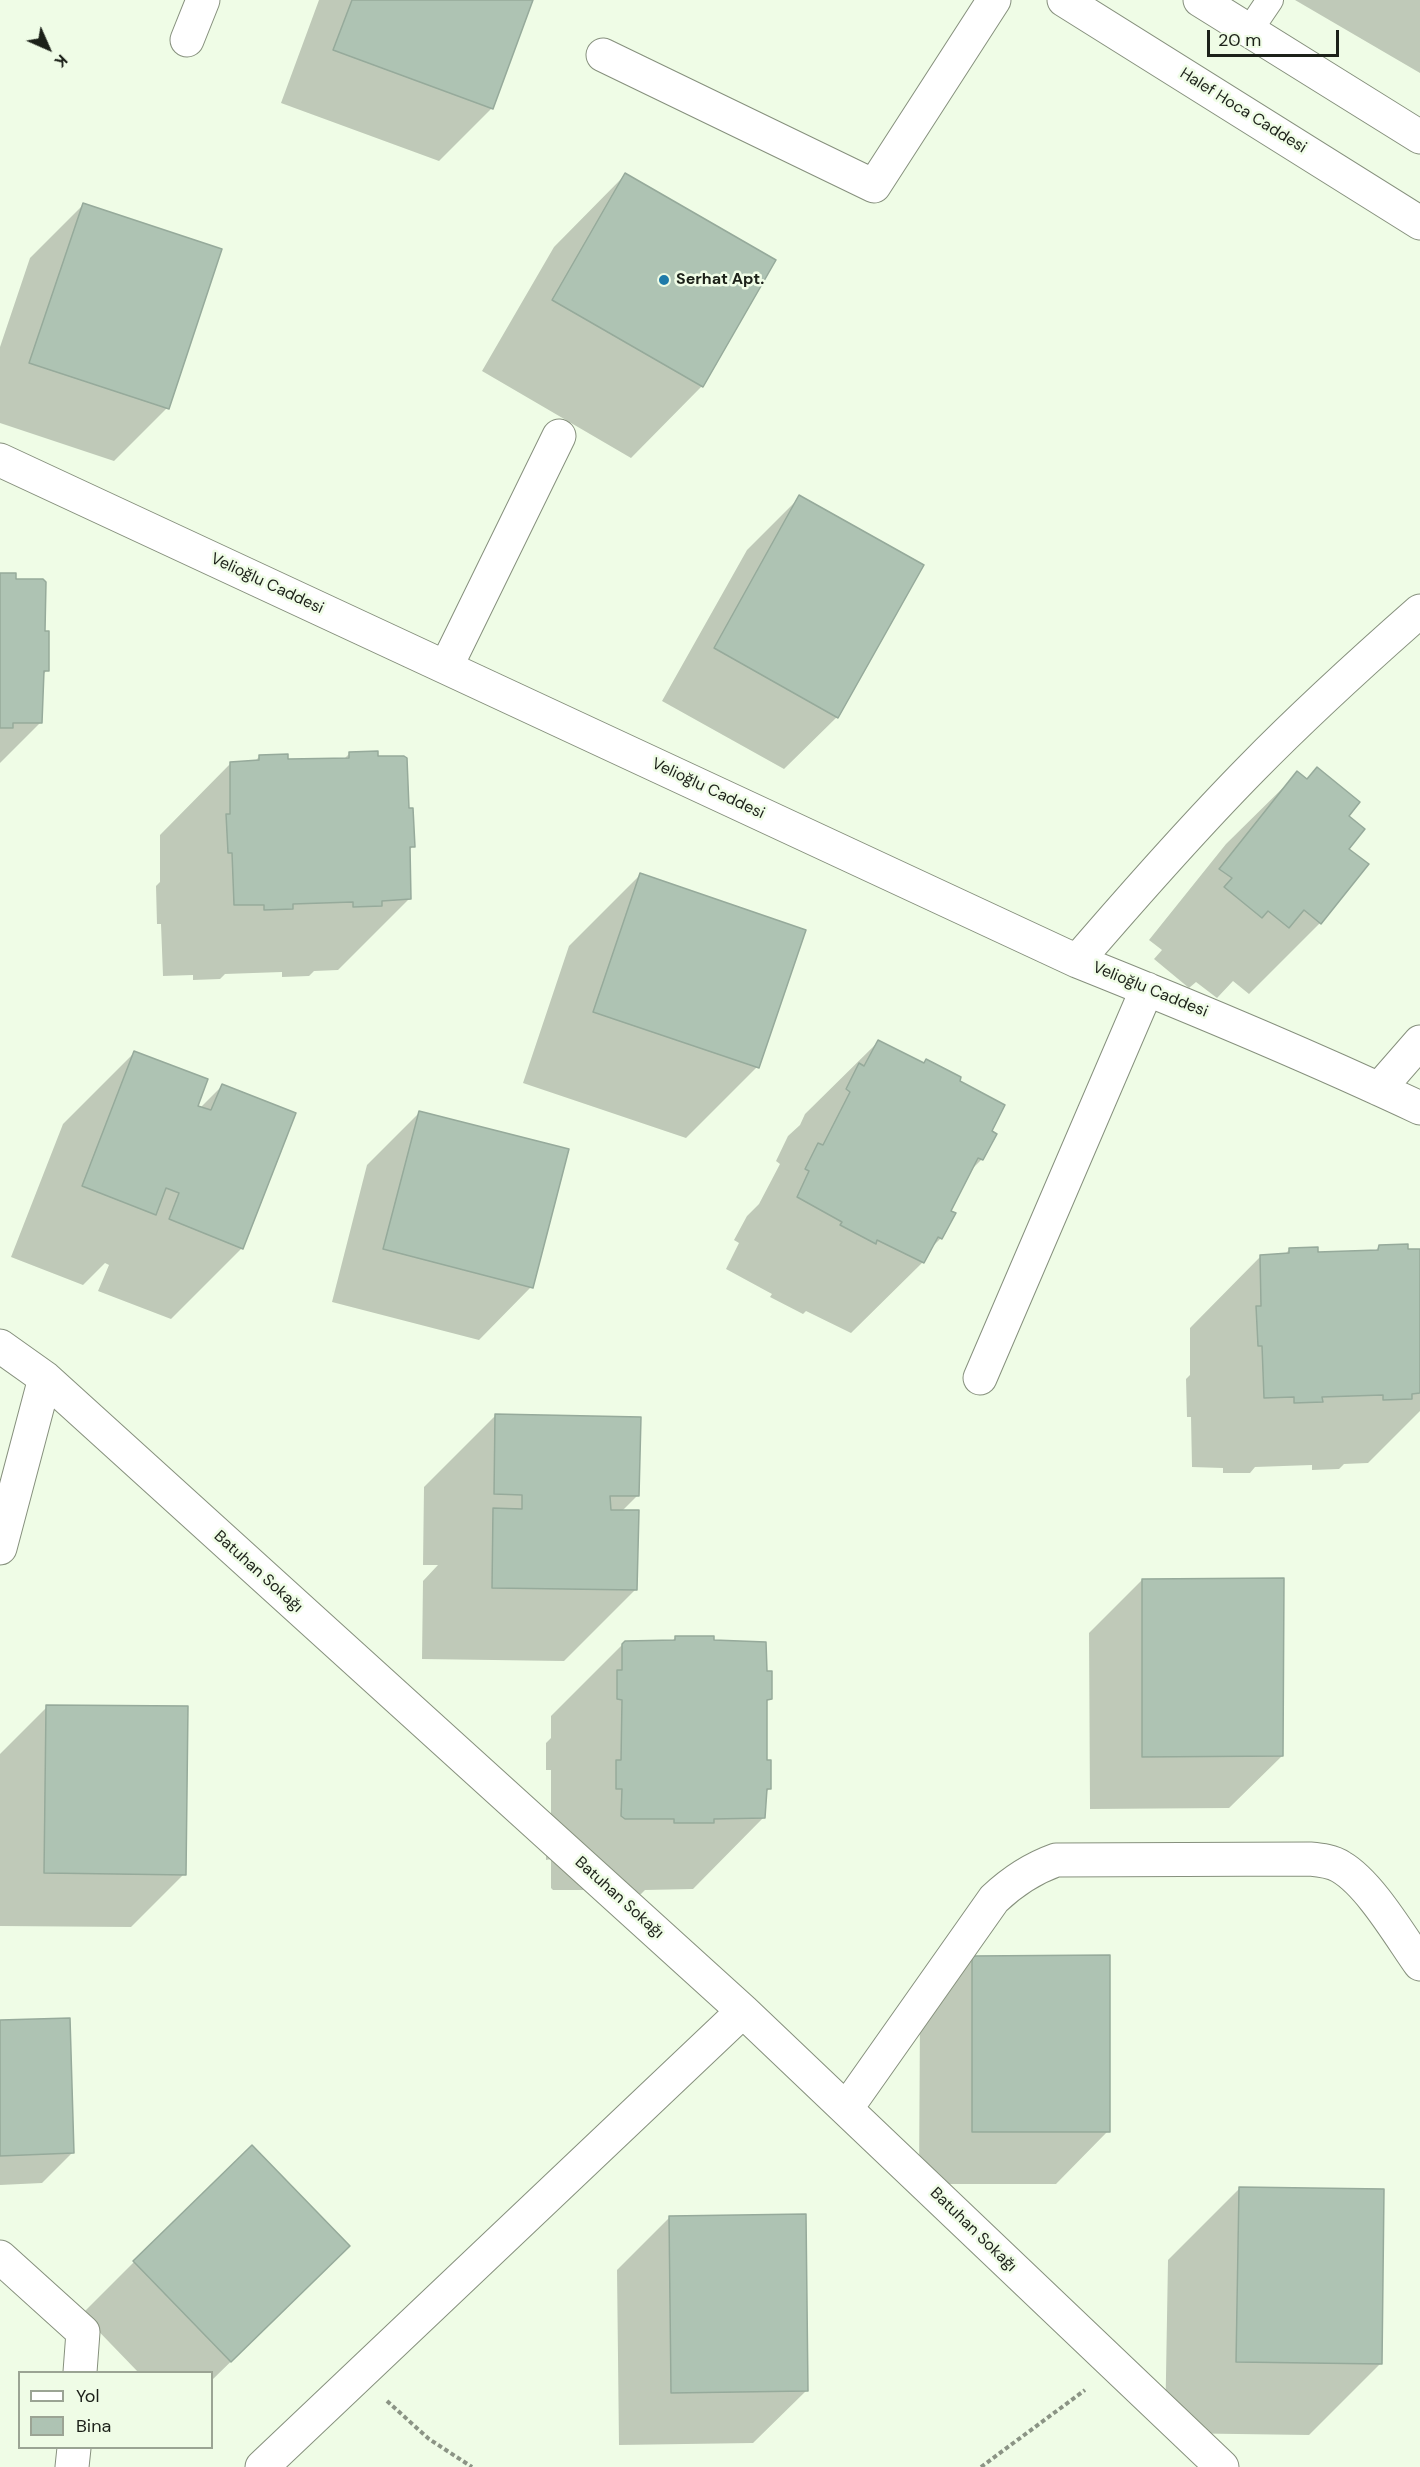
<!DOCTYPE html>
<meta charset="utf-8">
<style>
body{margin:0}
#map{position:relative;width:1420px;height:2467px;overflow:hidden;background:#effce6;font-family:"DM Sans",sans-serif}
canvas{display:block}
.legend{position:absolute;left:18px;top:2371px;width:195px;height:78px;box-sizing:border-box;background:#effce6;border:2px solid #9ba494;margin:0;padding:8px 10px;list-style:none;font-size:18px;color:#1c2119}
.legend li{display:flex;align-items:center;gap:12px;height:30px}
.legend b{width:30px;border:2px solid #9ba494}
.north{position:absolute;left:18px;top:18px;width:60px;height:60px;-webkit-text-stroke:4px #effce6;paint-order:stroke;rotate:135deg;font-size:16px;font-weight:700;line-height:24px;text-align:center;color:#1c2119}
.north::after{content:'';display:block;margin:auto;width:21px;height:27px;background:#1c2119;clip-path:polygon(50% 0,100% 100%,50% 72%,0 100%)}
.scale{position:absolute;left:1207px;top:30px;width:132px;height:27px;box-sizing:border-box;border:3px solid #1c2119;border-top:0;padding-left:8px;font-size:18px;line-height:21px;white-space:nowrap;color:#1c2119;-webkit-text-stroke:4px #effce6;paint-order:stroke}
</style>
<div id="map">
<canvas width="1420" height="2467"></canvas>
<ul class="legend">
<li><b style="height:8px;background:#fff"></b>Yol</li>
<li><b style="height:16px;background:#aec3b3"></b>Bina</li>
</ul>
<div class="north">K</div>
<div class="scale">20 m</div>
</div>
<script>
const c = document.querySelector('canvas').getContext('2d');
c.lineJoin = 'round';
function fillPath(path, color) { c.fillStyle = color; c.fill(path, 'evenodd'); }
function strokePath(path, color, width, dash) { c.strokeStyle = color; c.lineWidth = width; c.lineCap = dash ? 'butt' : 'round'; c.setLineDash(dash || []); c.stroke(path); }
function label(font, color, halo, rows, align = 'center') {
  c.font = font + ' "DM Sans",sans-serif'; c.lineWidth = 5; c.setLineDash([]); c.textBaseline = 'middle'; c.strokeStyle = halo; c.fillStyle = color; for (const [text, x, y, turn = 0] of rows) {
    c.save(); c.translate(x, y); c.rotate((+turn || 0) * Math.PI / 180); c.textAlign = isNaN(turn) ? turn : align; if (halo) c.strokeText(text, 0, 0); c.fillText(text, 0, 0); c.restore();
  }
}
fillPath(new Path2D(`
 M319 0H532L492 108 439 161 281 103Z
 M1295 0H1420V73Z
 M625 175 702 386 631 458 482 371 554 247Z
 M83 205 220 250 167 408 114 461 0 423V347L30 258Z
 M800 497 837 717 784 769 662 701 747 550Z
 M0 575 14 580 43 633 47 670 43 675 41 722 0 763Z
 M349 754 408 809 413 846 409 851V899L338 970 314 971 309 976 282 977V972L225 974 220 979 193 980V975L163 976 161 924H157L156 886 160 882V835L231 763 254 762 260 756 287 760 344 759Z
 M1317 769 1347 849 1320 923 1249 994 1233 981 1217 998 1196 982 1189 988 1154 959 1162 950 1149 940 1226 844 1298 773 1306 780Z
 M640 875 757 1067 686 1138 523 1083 569 946Z
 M877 1043 923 1064 926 1061 958 1082 990 1132 982 1159 969 1172 949 1212 941 1238 928 1251 923 1262 851 1333 806 1311 803 1314 770 1297 772 1294 726 1269 739 1243 734 1240 747 1216 759 1204 780 1164 776 1161 788 1136 800 1125 805 1114Z
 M135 1052 196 1107 200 1108 222 1086 242 1248 171 1319 98 1291 109 1265 105 1263 83 1285 11 1257 63 1124Z
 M420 1112 531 1287 479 1340 332 1302 367 1165Z
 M1379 1247 1420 1250V1411L1368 1463 1344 1464 1339 1469 1312 1470V1465L1255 1467 1250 1473H1223V1468L1192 1467 1191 1417H1187L1186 1379 1190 1375V1328L1261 1256 1284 1255 1290 1249 1317 1254 1375 1251Z
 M495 1416 638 1495 621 1512 636 1589 564 1661 422 1659 423 1581 438 1565H423L424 1487Z
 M1142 1580 1282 1756 1229 1808 1090 1809 1089 1633Z
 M675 1638 713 1642 765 1672 770 1698 765 1703V1762L770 1788 765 1793 764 1817 693 1889 645 1890 641 1894H604L603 1890H553L551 1888V1859L546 1860V1833L551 1828V1770H546V1743L551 1738V1716L625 1642H671Z
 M47 1707 184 1874 131 1927 0 1926V1754Z
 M973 1957 1108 2131 1056 2184H919L920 2010Z
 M0 2022 73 2152 42 2183 0 2185Z
 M1239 2189 1380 2364 1309 2435 1165 2433 1168 2260Z
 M670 2217 806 2391 753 2443 619 2445 617 2270Z
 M134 2262 295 2299 212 2380V2372H138L82 2314Z`), '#0003');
const building = new Path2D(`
 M352 0H533L493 109 333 50Z
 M625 173 776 260 703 387 552 300Z
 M83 203 222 249 169 409 29 363Z
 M799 495 924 565 838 718 714 648Z
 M0 573H16V579H43L46 582 45 631H49V671H44L42 723H13V728H0Z
 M378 751V756H404L407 758 409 808H413L415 847H410L411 899 382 901V906L353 907V902L293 904V909L264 910V905H234L232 853H228L226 814H230V762L259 760V755L288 754V759L349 758V752Z
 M1317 767 1360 802 1349 816 1365 829 1349 849 1369 864 1321 924 1304 910 1289 928 1268 911 1262 918 1224 887 1232 878 1219 869 1297 771 1307 779Z
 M640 873 806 930 759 1068 593 1012Z
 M878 1040 924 1063 926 1059 961 1077 960 1081 1005 1105 992 1131 997 1134 983 1160 978 1158 951 1211 956 1213 942 1239 938 1237 924 1263 877 1240 876 1244 840 1225 842 1222 797 1197 809 1171 805 1169 818 1143 823 1145 850 1092 846 1089 859 1063 864 1066Z
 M134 1051 208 1079 198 1106 211 1110 222 1084 296 1113 243 1249 169 1219 179 1193 166 1188 156 1215 82 1186Z
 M419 1111 569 1149 533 1288 383 1249Z
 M1408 1244V1249H1420V1393L1412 1394V1399L1383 1400V1395L1322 1397 1323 1402 1294 1403V1397L1264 1398 1262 1346H1258L1256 1306H1261L1260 1255 1289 1253V1248L1318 1247V1252L1378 1250 1379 1245Z
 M495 1414 641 1417 639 1496H610L611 1510H639L637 1590 492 1588 493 1508 522 1509V1495L494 1494Z
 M1284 1578 1283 1756 1142 1757V1579Z
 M675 1636H714V1640L766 1642 767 1671H772V1699L767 1700V1760H771V1789H767L765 1818 714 1819V1823H674V1819H625L621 1816 622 1789H616V1760H621L622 1700 617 1699V1670H622V1644L625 1641 675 1640Z
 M46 1705 188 1706 186 1875 44 1873Z
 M1110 1955V2132H972V1956Z
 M70 2018 74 2153 0 2156V2020Z
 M252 2145 350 2246 231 2362 133 2261Z
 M1239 2187 1384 2189 1382 2364 1236 2362Z
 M806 2214 808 2391 671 2393 669 2216Z`);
fillPath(building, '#aec3b3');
strokePath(building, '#96aa9b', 1.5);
const lane = new Path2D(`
 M1249 31 1270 0`);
const street = new Path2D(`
 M187 40 203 0
 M603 55 874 186 994 0
 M0 460 1077 961C1192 1007 1307 1055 1420 1108
 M446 667 559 436
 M1077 961C1133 896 1190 831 1251 769 1305 714 1362 662 1420 611
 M1379 1089 1420 1042
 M0 1346 45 1378 743 2011 1222 2467
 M980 1378 1147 989
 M0 1548 45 1378
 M846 2109 994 1899C1013 1881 1031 1869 1056 1860L1310 1859C1321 1860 1332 1861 1341 1867 1370 1884 1400 1936 1420 1964
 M0 2257 83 2332 80 2372
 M72 2467 74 2448
 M262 2467 743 2011`);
const secondary = new Path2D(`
 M1064 0 1420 223
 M1200 0 1420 137`);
strokePath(lane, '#86907d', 28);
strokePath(street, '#86907d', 35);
strokePath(secondary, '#86907d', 35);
strokePath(new Path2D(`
 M387 2401 429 2439 472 2467
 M981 2467 1085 2390`), '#8b9485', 4, [4.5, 3]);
strokePath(lane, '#fff', 26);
strokePath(street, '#fff', 33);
strokePath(secondary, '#fff', 33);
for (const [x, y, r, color] of [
 [664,280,6,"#1f7ba9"]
]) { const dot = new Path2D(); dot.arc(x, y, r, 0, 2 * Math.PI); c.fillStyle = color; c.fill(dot); strokePath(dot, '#effce6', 2); }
label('16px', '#1c2119', '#effce6', [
 ["Halef Hoca Caddesi",1243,111,32],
 ["Velioğlu Caddesi",267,584,25],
 ["Velioğlu Caddesi",708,789,25],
 ["Velioğlu Caddesi",1150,990,22],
 ["Batuhan Sokağı",258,1572,42],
 ["Batuhan Sokağı",619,1898,42],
 ["Batuhan Sokağı",973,2230,44]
]);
label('bold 16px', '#1c2119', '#effce6', [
 ["Serhat Apt.",676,280]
], 'left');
</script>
